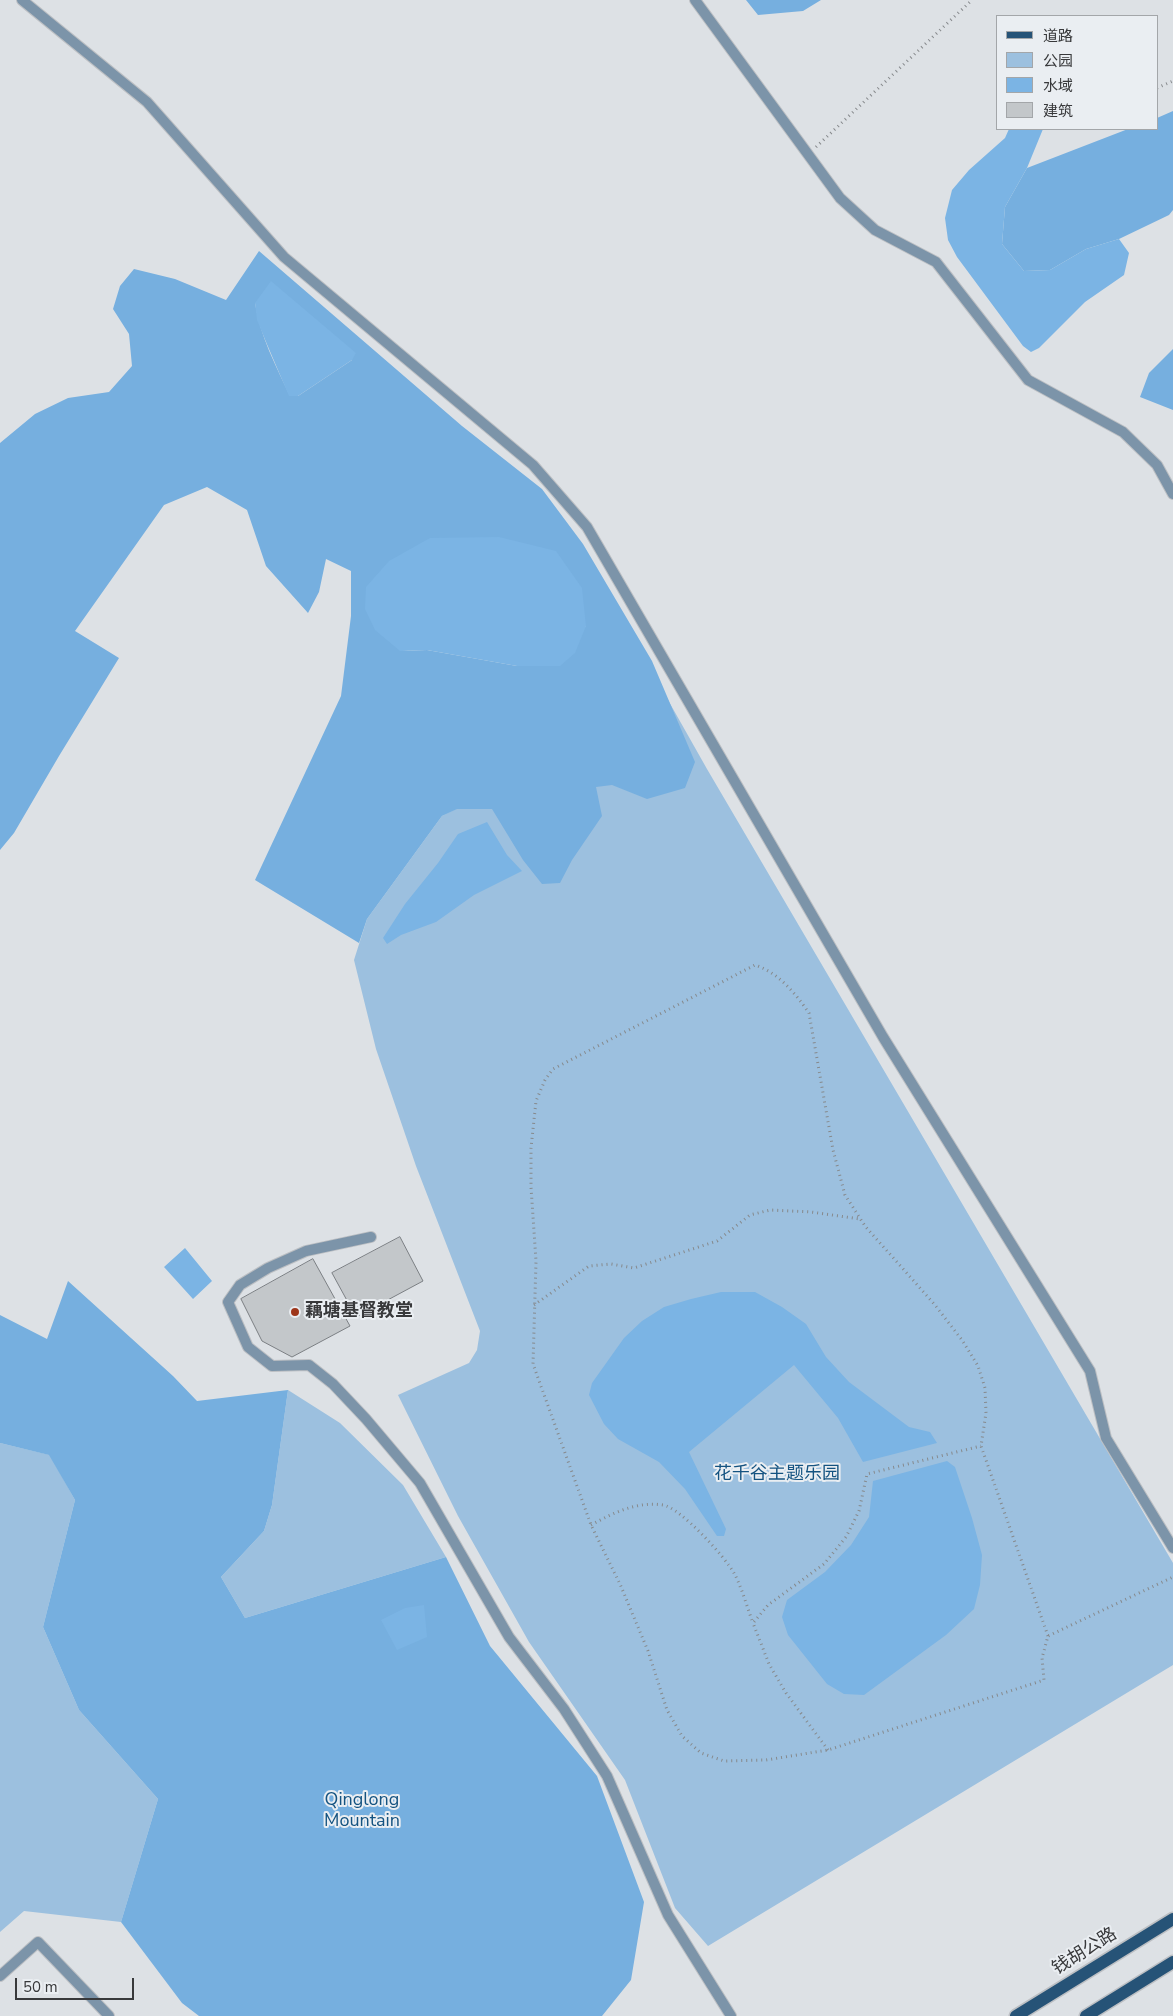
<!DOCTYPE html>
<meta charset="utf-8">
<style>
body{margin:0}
#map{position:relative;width:1173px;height:2016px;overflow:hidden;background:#dde1e5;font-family:"Nunito Sans","Noto Sans SC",sans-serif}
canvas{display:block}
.legend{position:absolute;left:996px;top:15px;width:162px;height:115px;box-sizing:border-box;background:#eaeef2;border:1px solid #a3a6a9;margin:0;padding:6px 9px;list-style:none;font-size:15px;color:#38393b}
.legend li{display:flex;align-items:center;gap:10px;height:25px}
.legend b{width:25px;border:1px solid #a3a6a9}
.scale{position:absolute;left:15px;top:1978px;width:119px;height:22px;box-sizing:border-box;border:2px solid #38393b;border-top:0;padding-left:6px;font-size:15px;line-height:18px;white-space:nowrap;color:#38393b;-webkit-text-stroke:4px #eaeef2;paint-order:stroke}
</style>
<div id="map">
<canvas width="1173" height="2016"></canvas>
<ul class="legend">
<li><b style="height:6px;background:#265377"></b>道路</li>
<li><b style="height:14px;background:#9cc0df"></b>公园</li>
<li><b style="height:14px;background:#7bb4e4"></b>水域</li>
<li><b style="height:14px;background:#c3c7ca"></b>建筑</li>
</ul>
<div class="scale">50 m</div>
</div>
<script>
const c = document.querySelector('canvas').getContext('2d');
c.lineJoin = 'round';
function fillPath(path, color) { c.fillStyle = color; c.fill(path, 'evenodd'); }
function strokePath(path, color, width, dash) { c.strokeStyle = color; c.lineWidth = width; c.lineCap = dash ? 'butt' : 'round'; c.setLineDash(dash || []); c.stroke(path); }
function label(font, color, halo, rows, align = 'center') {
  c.font = font + ' "Nunito Sans","Noto Sans SC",sans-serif'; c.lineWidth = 4; c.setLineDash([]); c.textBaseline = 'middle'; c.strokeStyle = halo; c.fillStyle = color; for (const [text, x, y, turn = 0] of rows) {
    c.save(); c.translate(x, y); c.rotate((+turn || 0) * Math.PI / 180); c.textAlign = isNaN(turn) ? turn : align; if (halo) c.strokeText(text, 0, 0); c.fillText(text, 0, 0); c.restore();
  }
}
fillPath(new Path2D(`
 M668 700 707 769 1173 1563V1665L708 1946 675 1908 625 1780 529 1642 458 1516 398 1395 469 1363 477 1350 480 1331 416 1166 376 1049 354 960 367 919 442 816Z
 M288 1390 340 1423 403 1485 446 1557 245 1618 221 1577 264 1531 272 1505Z
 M0 1443 50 1455 75 1500 43 1627 79 1710 158 1799 121 1922 24 1911 0 1932Z`), '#9cc0df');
fillPath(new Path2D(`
 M746 0H821L803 11 758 15Z
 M1173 111V210L1169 215 1119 239 1086 249 1050 270 1024 271 1002 244 1005 207 1027 168 1128 129H1157V118Z
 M259 251 462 426 542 489 583 544 652 661 695 762 685 788 647 799 612 785 596 787 602 816 572 860 560 883 542 884 523 860 492 809H457L442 816 367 919 359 943 255 880 341 696 351 616V571L326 559 319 592 308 613 266 566 247 510 207 487 164 505 75 631 119 658 59 756 14 833 0 850V443L35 414 68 398 109 392 132 366 129 334 113 309 120 286 134 269 175 279 226 300ZM255 303 352 360 298 396H290C276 366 260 336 255 303ZM586 626 517 666 427 650 400 651Z
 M1173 349V410L1140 397 1149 373Z
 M68 1281 173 1376 197 1401 288 1390 272 1505 264 1531 221 1577 245 1618 446 1557 490 1646 597 1776 644 1902 631 1980 602 2016H199L182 2003 121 1922 158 1799 79 1710 43 1627 75 1500 49 1455 0 1443V1315L47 1339Z`), '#76afdf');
fillPath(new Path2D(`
 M1009 129H1043L1027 168 1005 207 1002 244 1024 271 1050 270 1086 249 1119 239 1129 253 1124 275 1085 302 1039 348 1031 352 1023 346 957 257 948 240 945 218 952 190 969 170 1005 138Z
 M271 281 356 353 352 360 298 396H289L266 342 257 320 255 303Z
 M499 537 556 551 582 588 586 626 575 653 560 666H517L427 650 400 651 375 630 365 609 366 587 389 561 430 538Z
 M487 822 507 855 522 871 474 895 436 922 401 935 387 944 383 938 405 904 438 863 458 834Z
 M185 1248 212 1281 193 1299 164 1267Z
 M721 1292H755L782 1307 806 1324 826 1357 849 1382 909 1427 930 1432 937 1443 863 1462 838 1418 794 1365 689 1452 726 1529 724 1536H717L685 1489 659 1462 618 1439 604 1424 589 1395 592 1383 624 1338 642 1321 664 1307 691 1299Z
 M947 1461 955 1467 972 1518 982 1555 980 1585 974 1609 946 1635 864 1695 844 1694 827 1684 788 1635 782 1617 787 1600 825 1572 851 1545 869 1517 873 1481Z
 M424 1605 427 1637 397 1650 381 1620 405 1608Z`), '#7bb4e4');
const building = new Path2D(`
 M400 1237 423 1281 356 1317 332 1273Z
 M313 1259 350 1326 292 1357 262 1341 241 1299Z`);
fillPath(building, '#c3c7ca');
strokePath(building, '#7b7f83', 1);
const service = new Path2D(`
 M22 0 147 102 284 257 533 465 587 527 883 1037 1090 1371 1106 1438 1173 1548
 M695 0 840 198 875 230 936 262 1028 380 1123 432 1157 465 1173 494
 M371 1237 306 1251 268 1268 240 1285 228 1302 248 1347 272 1366 309 1365 333 1384 366 1419 420 1483 509 1637 564 1709 607 1776 668 1915 731 2016`);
const minor = new Path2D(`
 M0 1976 38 1942 109 2016`);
const primary = new Path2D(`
 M1016 2016 1173 1919
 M1086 2016 1173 1962`);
strokePath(service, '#bcbfc3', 12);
strokePath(minor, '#bcbfc3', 12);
strokePath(primary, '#bcbfc3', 15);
strokePath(new Path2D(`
 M1157 88 1173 81
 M816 147 972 0
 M534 1305 589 1266 611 1264 634 1268 717 1241 750 1215 770 1210 811 1212 860 1219
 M591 1525C613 1513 637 1501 663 1505 681 1508 725 1557 734 1573 742 1588 747 1607 753 1623
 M1048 1636 981 1446 986 1413 985 1388 978 1366 962 1340 935 1305 865 1226 845 1195 833 1150 809 1013C795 993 779 973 755 965L553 1069 545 1080 536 1101 531 1148V1187L536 1261 533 1364 591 1525 620 1584 648 1651 667 1710 682 1736 701 1753 724 1761 766 1760 828 1750 1044 1680 1042 1658 1048 1636 1173 1577
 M828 1750 786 1693 769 1664 753 1623 768 1605 824 1564 846 1537 859 1511 867 1474 981 1446`), '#86898c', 3, [1, 4]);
strokePath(service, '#7c94a9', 10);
strokePath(minor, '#7c94a9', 10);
strokePath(primary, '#265377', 12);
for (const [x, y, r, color] of [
 [295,1312,5,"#9d3519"]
]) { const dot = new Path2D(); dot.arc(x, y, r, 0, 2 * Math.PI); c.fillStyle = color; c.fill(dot); strokePath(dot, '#eaeef2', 2); }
label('bold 18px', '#38393b', '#eaeef2', [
 ["藕塘基督教堂",305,1312]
], 'left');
label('18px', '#145381', '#eaeef2', [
 ["花千谷主题乐园",777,1475],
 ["Qinglong",362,1801],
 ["Mountain",362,1822]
]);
label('18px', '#38393b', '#eaeef2', [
 ["钱胡公路",1085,1952,-32]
]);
</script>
